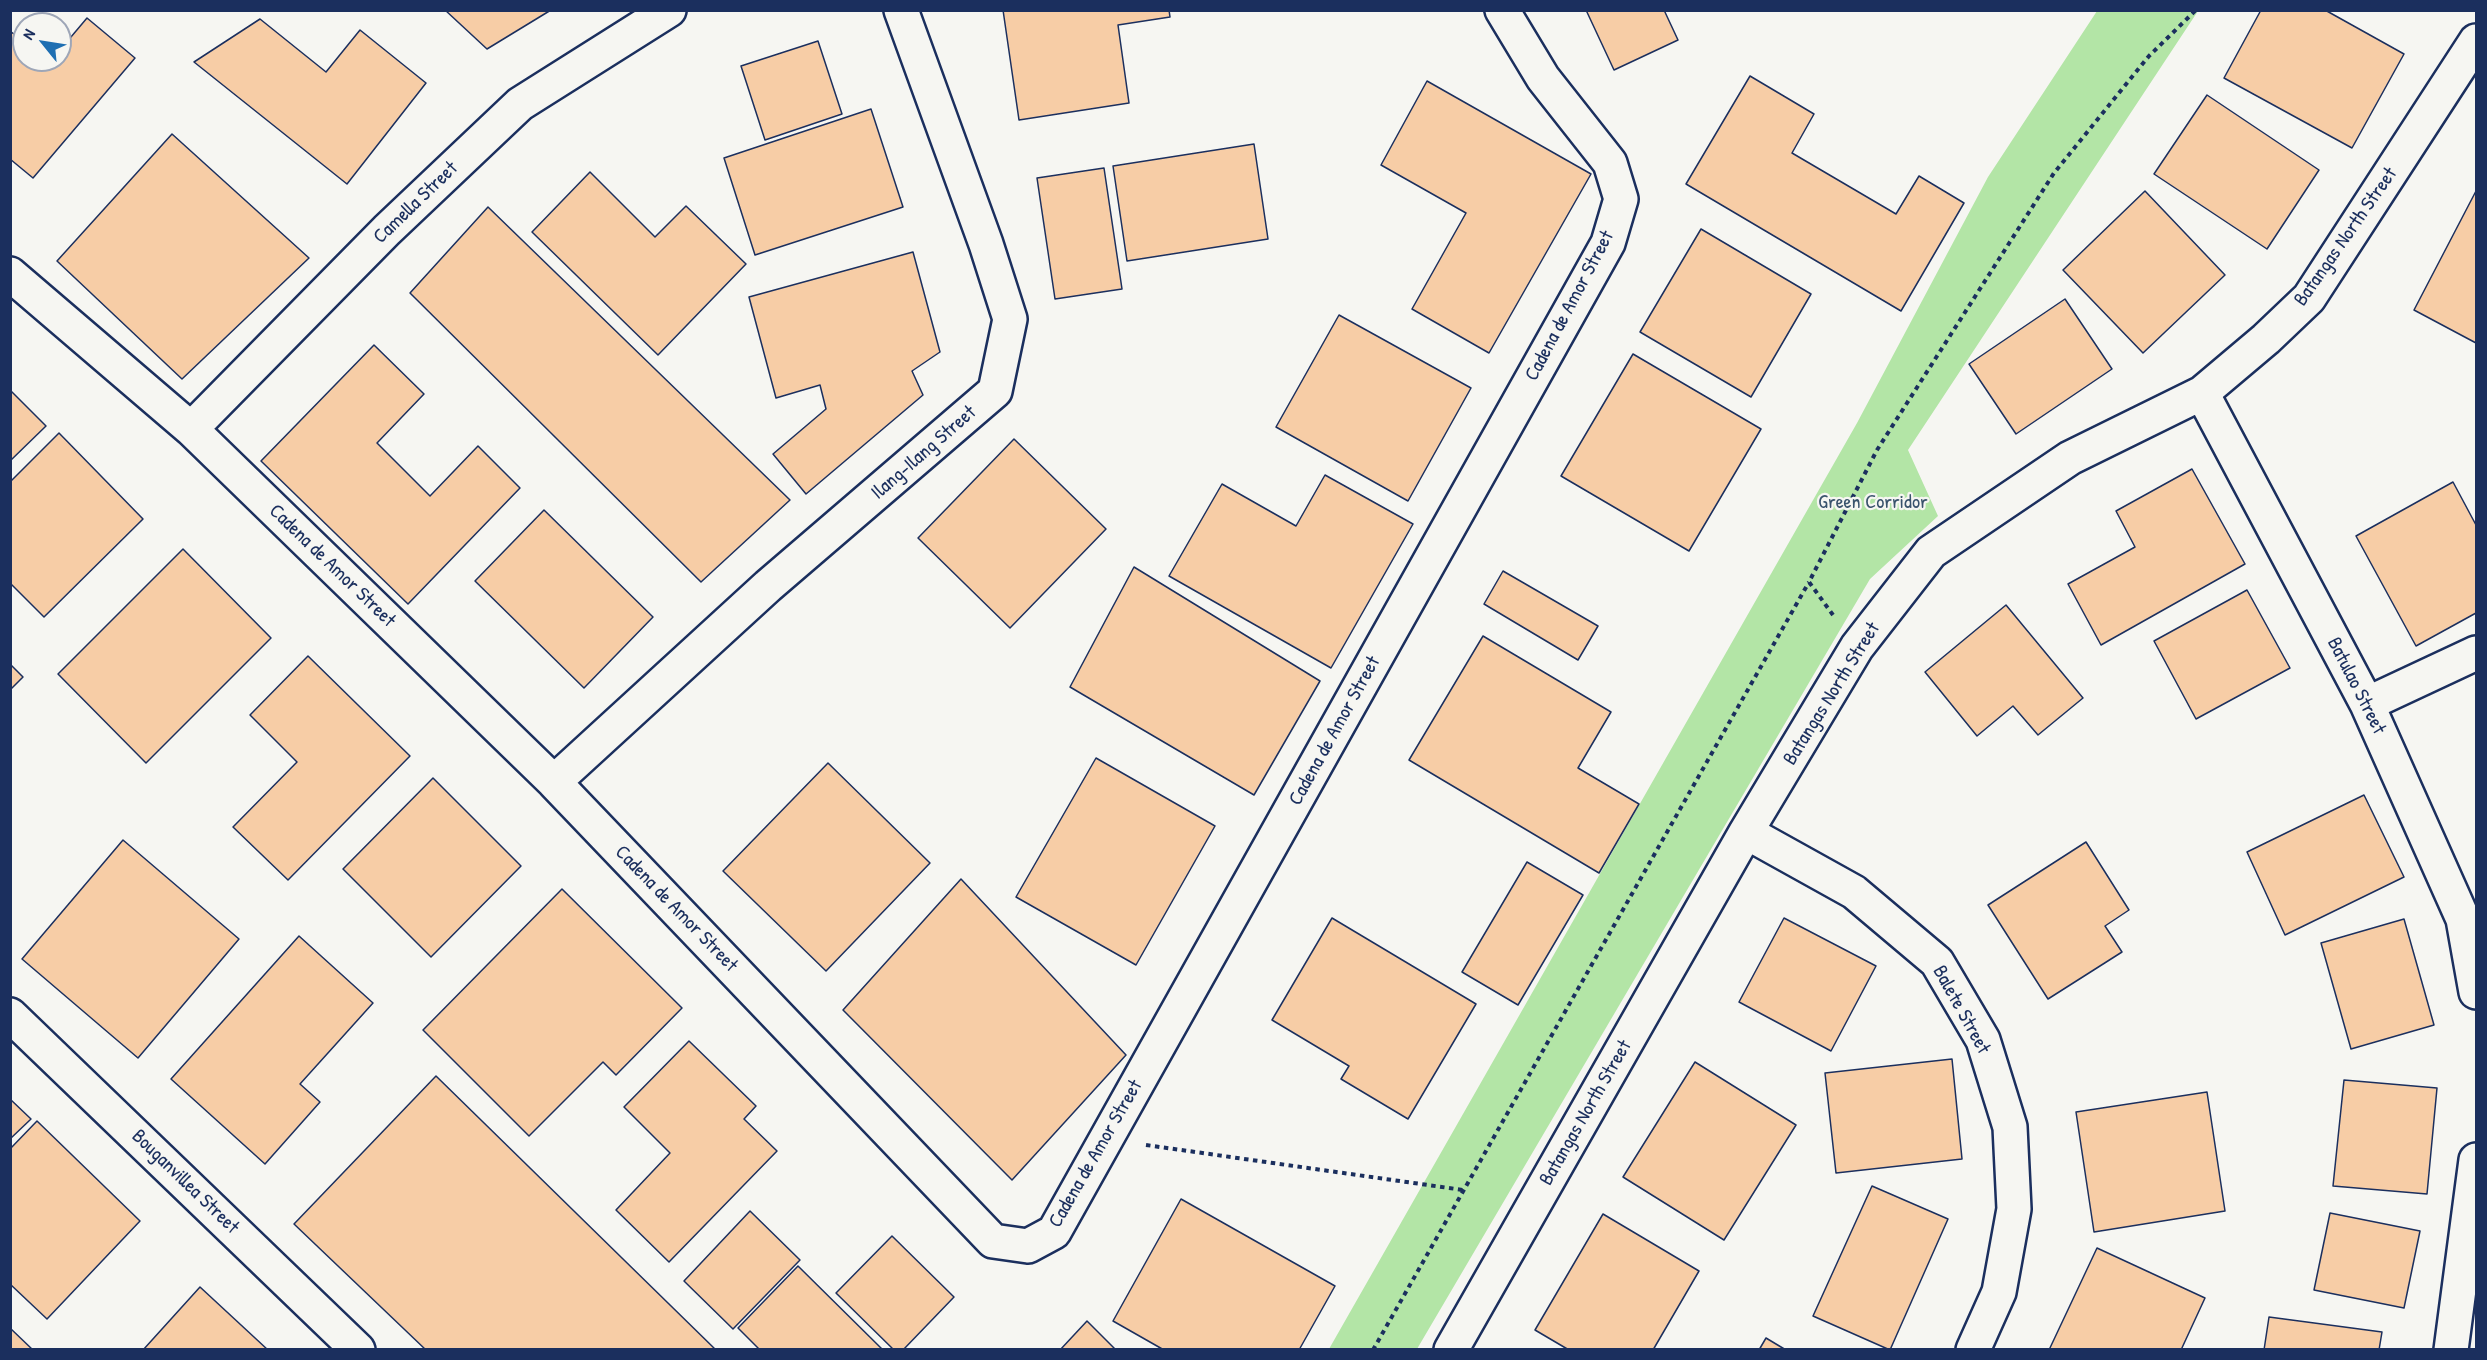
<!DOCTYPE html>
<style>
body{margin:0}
#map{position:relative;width:2487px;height:1360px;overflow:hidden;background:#f6f6f2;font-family:"Patrick Hand",sans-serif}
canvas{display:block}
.frame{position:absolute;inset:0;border:12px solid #1b2f5e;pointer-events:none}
.north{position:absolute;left:12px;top:12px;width:60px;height:60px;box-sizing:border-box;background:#f6f6f2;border:2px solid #9ea6b7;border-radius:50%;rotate:300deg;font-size:16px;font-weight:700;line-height:24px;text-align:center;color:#1b2f5e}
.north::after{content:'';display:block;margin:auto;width:21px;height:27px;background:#1f6fb2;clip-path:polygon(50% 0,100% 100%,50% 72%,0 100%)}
</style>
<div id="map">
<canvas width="2487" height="1360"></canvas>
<div class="frame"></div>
<div class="north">N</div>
</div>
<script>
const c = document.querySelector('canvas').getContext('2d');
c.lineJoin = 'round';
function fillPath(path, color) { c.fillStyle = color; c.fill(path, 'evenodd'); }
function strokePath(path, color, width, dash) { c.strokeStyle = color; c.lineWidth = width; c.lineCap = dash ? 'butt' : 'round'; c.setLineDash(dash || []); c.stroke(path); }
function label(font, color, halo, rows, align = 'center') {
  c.font = font + ' "Patrick Hand",sans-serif'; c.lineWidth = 4.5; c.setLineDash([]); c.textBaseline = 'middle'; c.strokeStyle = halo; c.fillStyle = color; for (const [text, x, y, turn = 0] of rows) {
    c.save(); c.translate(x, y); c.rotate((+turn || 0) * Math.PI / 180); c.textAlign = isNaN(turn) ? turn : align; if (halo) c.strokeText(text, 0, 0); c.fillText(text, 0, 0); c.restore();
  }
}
fillPath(new Path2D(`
 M2097 11H2198L1908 450 1938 516 1870 579 1417 1349H1329L1857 423 1988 177Z`), '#b3e5a6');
const building = new Path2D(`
 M445 10H551L487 49Z
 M1003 10H1169L1170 17 1118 25 1129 103 1019 120Z
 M1586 10H1664L1678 40 1614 70Z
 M2261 10H2325L2404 54 2352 148 2224 78Z
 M87 18 135 58 33 178 10 159V31L24 42V60H45L49 63 52 60H60V50Z
 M260 19 326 72 360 30 426 83 347 184 194 62Z
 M818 41 842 114 765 140 741 66Z
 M1750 76 1814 114 1792 153 1896 214 1919 176 1964 203 1901 311 1686 184Z
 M1427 81 1591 174 1489 353 1412 309 1466 213 1381 165Z
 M2207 95 2319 170 2267 249 2154 174Z
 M871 109 903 207 755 255 724 158Z
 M172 134 309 258 182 379 57 261Z
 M1254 144 1268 239 1127 261 1113 166Z
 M1104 168 1122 289 1055 299 1037 178Z
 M590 172 655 237 686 206 746 264 658 355 532 232Z
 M2145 191 2225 275 2143 353 2063 270Z
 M2476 191V343L2414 310Z
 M488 207 790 500 701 582 410 293Z
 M1701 229 1811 294 1751 397 1640 332Z
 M913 252 940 352 912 371 923 395 806 494 773 454 826 409 820 385 776 398 749 297Z
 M2065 299 2112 369 2016 434 1969 364Z
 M1339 315 1471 388 1408 501 1276 427Z
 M374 345 424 394 377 443 430 496 478 446 520 488 408 604 261 461Z
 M1633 354 1761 429 1689 551 1561 476Z
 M10 390 46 426 10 461Z
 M59 433 143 519 44 617 10 583V482Z
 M1014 439 1106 529 1010 628 918 538Z
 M2192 469 2245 564 2101 645 2068 584 2135 547 2116 511Z
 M1325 475 1413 524 1331 668 1169 576 1222 484 1296 526Z
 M2453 482 2476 525V613L2416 646 2356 536Z
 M544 510 653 617 584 688 475 581Z
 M183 549 271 638 146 763 58 674Z
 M1134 567 1320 681 1254 795 1070 687Z
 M1503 571 1598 626 1578 660 1484 604Z
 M2247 590 2290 668 2196 719 2154 641Z
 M2006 605 2083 698 2038 735 2013 706 1977 736 1925 672Z
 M1483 636 1611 712 1578 768 1639 804 1599 873 1409 760Z
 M308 656 410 756 288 880 233 827 297 762 250 715Z
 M10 664 23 677 10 690Z
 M1096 758 1215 826 1136 965 1016 897Z
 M828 763 930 863 826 971 723 871Z
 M433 778 521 866 431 957 343 869Z
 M2364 795 2404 877 2285 935 2247 852Z
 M123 840 239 939 138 1058 22 959Z
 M2086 842 2129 910 2105 926 2122 952 2048 999 1988 905Z
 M1527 862 1583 895 1518 1005 1462 972Z
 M961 879 1126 1055 1012 1180 843 1010Z
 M562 889 682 1008 616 1075 603 1062 529 1136 423 1030Z
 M1332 918 1476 1004 1408 1119 1341 1079 1349 1066 1272 1020Z
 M1784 918 1876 966 1831 1051 1739 1002Z
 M2404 919 2434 1025 2351 1049 2321 943Z
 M299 936 373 1003 300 1084 320 1102 265 1164 171 1079Z
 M689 1041 756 1106 744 1119 777 1151 669 1262 616 1210 670 1153 624 1107Z
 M1952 1059 1962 1159 1836 1173 1825 1073Z
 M1695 1062 1796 1125 1724 1240 1623 1177Z
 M436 1076 716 1350H426L294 1224Z
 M2344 1080 2437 1088 2427 1194 2333 1186Z
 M2207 1092 2225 1211 2094 1232 2076 1112Z
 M10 1099 31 1119 10 1139Z
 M37 1121 140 1221 47 1319 10 1284V1149Z
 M1872 1186 1948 1219 1890 1350 1813 1316Z
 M1181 1199 1335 1286 1299 1350H1164L1113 1321Z
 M750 1211 800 1260 733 1329 684 1281Z
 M2330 1213 2420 1231 2404 1308 2314 1290Z
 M1603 1214 1699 1271 1653 1350H1569L1535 1330Z
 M892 1236 954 1297 903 1350H894L836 1293Z
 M2097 1248 2205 1298 2181 1350H2049Z
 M798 1266 883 1350H760L738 1328Z
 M200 1287 268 1350H143Z
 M2269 1317 2382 1332 2379 1350H2264Z
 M1087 1321 1116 1350H1060Z
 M10 1328 33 1350H10Z
 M1766 1338 1786 1350H1759Z`);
fillPath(building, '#f7cda6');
strokePath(building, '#1b2f5e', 1.5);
const minor = new Path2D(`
 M10 274 191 429 554 782 993 1241 1028 1246 1054 1232 1608 243 1621 199 1610 163 1543 78 1502 10
 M2202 393 2367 704 2463 919 2476 992
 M191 429 387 230 520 104 669 10
 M2367 704 2476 653
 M554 782 768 586 995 391 1010 319 986 244 901 10
 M1746 832 1854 892 1937 962 1983 1040 2010 1127 2014 1209 1999 1292 1973 1350
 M10 1015 358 1350
 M1451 1350 1746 832 1857 647 1931 552 2070 458 2202 393 2266 339 2309 298 2476 41
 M2451 1350 2476 1160`);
strokePath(minor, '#1b2f5e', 38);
strokePath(new Path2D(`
 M1833 615 1809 582 1877 450 2054 173 2149 56 2196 10
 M1146 1145 1463 1190
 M1373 1350 1809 582`), '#1b2f5e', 4, [4.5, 4.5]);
strokePath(minor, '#f6f6f2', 33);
label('20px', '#1b2f5e', '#f6f6f2', [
 ["Camella Street",416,203,-44],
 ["Batangas North Street",2346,237,-55],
 ["Cadena de Amor Street",1570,306,-62],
 ["Ilang-Ilang Street",924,453,-41],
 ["Cadena de Amor Street",332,566,44],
 ["Batulao Street",2356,686,63],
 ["Batangas North Street",1832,694,-58],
 ["Cadena de Amor Street",1335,731,-61],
 ["Cadena de Amor Street",676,909,46],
 ["Balete Street",1961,1010,61],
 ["Batangas North Street",1586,1113,-60],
 ["Cadena de Amor Street",1096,1154,-60],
 ["Bouganvillea Street",185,1182,44]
]);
label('20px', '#39536c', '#f6f6f2', [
 ["Green Corridor",1873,503]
]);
</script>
